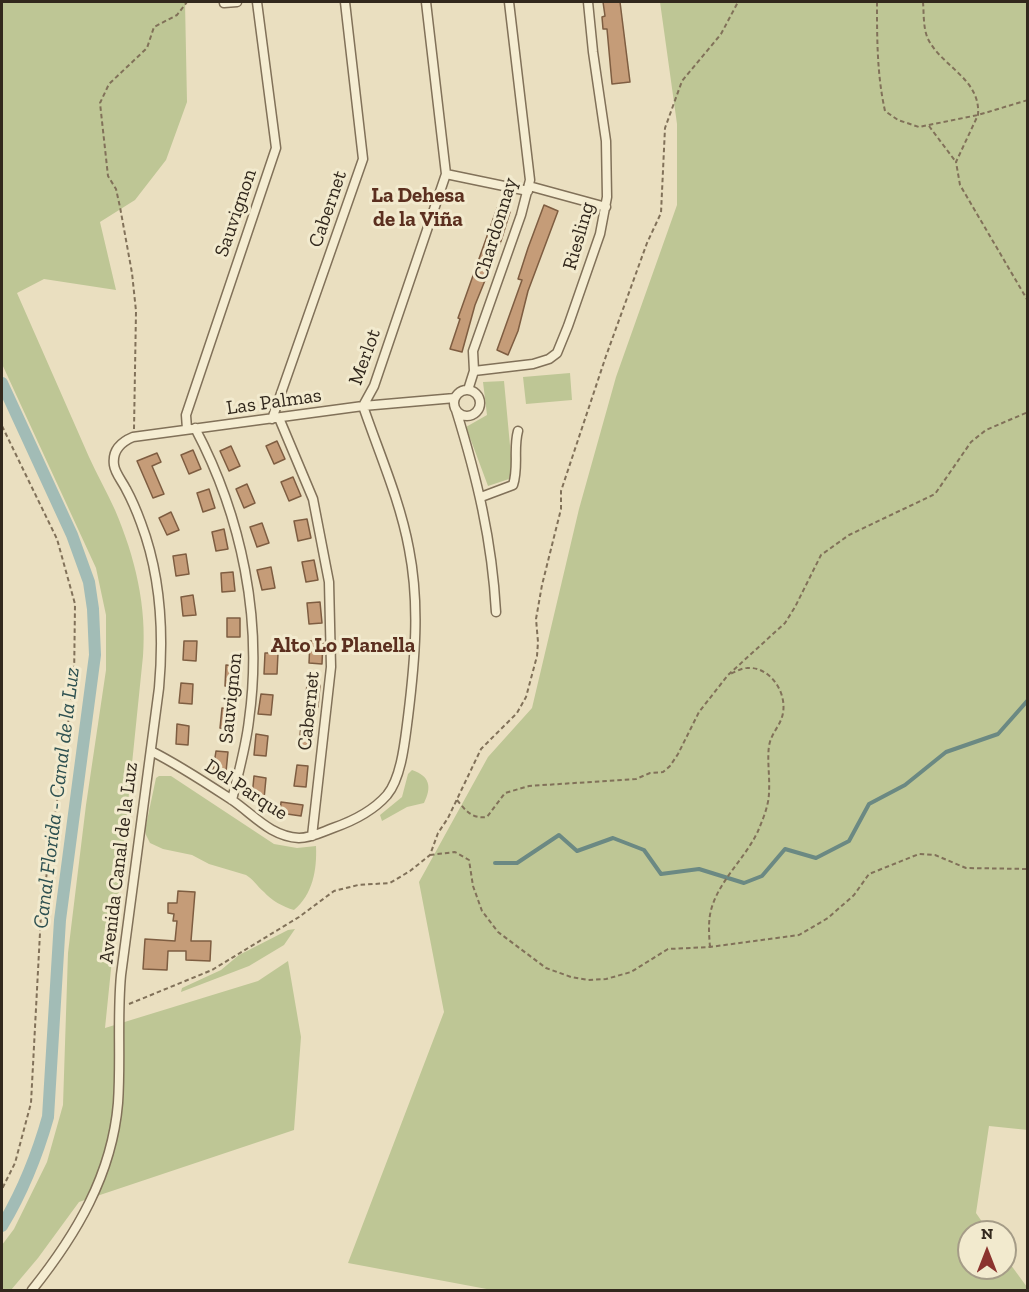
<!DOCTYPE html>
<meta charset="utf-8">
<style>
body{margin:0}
#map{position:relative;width:1029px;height:1292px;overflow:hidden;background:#eadfc0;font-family:"Zilla Slab",serif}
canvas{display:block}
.frame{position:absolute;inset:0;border:3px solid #32281d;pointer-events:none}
.north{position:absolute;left:957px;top:1220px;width:60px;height:60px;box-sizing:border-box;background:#f2eace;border:2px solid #a59c87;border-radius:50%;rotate:0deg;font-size:16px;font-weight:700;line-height:24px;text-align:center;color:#32281d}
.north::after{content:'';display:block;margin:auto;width:21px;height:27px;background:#8b332e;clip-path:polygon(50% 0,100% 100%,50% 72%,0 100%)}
</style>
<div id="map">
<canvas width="1029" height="1292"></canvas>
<div class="frame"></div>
<div class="north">N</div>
</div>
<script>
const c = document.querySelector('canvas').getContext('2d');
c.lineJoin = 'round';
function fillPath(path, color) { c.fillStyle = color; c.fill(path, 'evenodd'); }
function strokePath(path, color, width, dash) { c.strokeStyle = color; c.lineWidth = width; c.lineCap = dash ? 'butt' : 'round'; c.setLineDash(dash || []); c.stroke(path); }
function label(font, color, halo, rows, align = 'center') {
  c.font = font + ' "Zilla Slab",serif'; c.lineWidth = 6; c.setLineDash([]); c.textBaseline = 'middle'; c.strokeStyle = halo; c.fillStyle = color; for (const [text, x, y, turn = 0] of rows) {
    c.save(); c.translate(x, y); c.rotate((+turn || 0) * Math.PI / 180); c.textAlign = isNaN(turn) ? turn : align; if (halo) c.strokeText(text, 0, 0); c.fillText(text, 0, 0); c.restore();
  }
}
fillPath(new Path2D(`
 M2 2H185L187 102 166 160 135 200 100 222 116 290 44 279 17 293C41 348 65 402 89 457 97 475 107 492 115 510 135 557 147 606 143 656L105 1028 258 981 288 961 301 1037 294 1130 79 1202 38 1258 11 1290H2V1245L14 1229 47 1162 63 1105 68 953 86 805 106 670V615L96 568 2 364Z
 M660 2H1027L1028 1130 989 1126 976 1213 989 1232H969V1268H1005V1257L1027 1287V1290H492L348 1263 444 1012 419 882 488 757 532 708 579 509 616 377 677 205V124Z
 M570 373 572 400 526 404 523 377Z
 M504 381 512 467 509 479 488 486 466 427 487 415 483 382Z
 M412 770C430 776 432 787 424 803L407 807 382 821 380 815 402 797 408 774Z
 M159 776H171L274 844 297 848 316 846C317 870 313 894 294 910 283 907 271 900 264 892 257 886 253 879 246 875L209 864 192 855 163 849 150 843 146 835 145 830 156 778Z
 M295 929 284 945 249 966 181 992 182 988 221 970 239 955 288 930Z`), '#bec695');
strokePath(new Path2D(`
 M495 863H517L559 835 577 851 613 838 644 850 661 874 699 869 744 883 762 876 785 849 816 858 849 841 869 804 905 785 946 752 998 734 1028 700`), '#6b8983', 4);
strokePath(new Path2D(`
 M2 383 72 535 89 582 93 609 95 655 60 920 48 1117C37 1156 23 1191 2 1226`), '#a2bcb6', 12);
const building = new Path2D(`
 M603 2H620L630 82 612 84 607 29H603L602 17 605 16Z
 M544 205 558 211 528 291 518 331 508 355 497 350 522 280 518 279 528 248Z
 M497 208 510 212 501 241 475 305 462 352 450 349 460 319 458 318Z
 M277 441 285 459 274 464 266 446Z
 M231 446 240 466 229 471 220 451Z
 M193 450 201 469 189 474 181 455Z
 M157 453 161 462 152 466 164 494 153 498 137 461Z
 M293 477 301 496 289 501 281 482Z
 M247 484 255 503 244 508 236 489Z
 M209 489 215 508 203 512 197 493Z
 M171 512 179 530 167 535 159 518Z
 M307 519 311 538 298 541 294 521Z
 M262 523 269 543 257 547 250 527Z
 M224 529 228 549 216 551 212 532Z
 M186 554 189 574 176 576 173 556Z
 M314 560 318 580 306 582 302 562Z
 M271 567 275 588 262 590 257 570Z
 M233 572 235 591 222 592 221 573Z
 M193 595 196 615 183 616 181 597Z
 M320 602 322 623 309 624 307 603Z
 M227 618H240V637H227Z
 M184 641H197L196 661 183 660Z
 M310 641H323L322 664 309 663Z
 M265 653H278L277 674H264Z
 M226 665 238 666V687L225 686Z
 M181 683 193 684 192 704 179 703Z
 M307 684 320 685 318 707 305 706Z
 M261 694 273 695 271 715 258 714Z
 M222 708 234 710 231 730 220 728Z
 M177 724 189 726 188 745 176 744Z
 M301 725 314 727 312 747 299 746Z
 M256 734 268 736 266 756 254 755Z
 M216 751 228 752 226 772 213 770Z
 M297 765 308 766 306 787 294 786Z
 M254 776 266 778 264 799 252 797Z
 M281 802 303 805 301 816 280 813Z
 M178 891 195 892 191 941H211L210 961 186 960V951H168L167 970 143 969 145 939 175 941 177 921H173L174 914 168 913V903H177Z`);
fillPath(building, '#c59c78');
strokePath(building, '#7e5d41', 1.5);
const minor = new Path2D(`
 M224 3 237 2
 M446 174 528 191
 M529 186 606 207
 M474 371 533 364 549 359 557 353 568 326 600 234 607 197 606 141 593 52 588 2
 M468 390 474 371 473 351 521 215 530 180 509 2
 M454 403a13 13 0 1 1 26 0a13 13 0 1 1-26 0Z
 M456 410C477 478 492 540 496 612
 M279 418 313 499 329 582 331 667 312 836
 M272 419 363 159 345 2
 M195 428C242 517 263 620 249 720 246 747 238 774 232 800
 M187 429 186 415 276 148 257 2
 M481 497 513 485C519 467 513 449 518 431
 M151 751C179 765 206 783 232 800 254 815 270 836 299 838 311 838 322 832 333 828 353 821 373 811 387 795 402 777 405 739 408 717 415 660 420 605 409 549 400 500 379 453 363 406L374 386 446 174 426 2
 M32 1290C76 1235 112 1175 118 1103 121 1060 117 1018 121 975L159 688C164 632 161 576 141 523 137 512 132 500 126 489 122 481 115 473 114 465 112 450 121 442 133 437L363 406 455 398`);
strokePath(minor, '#817159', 11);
strokePath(new Path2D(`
 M877 2C877 39 877 75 885 111L898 120 919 127 978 115 1028 100
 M923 2C924 14 923 28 928 39 942 67 981 79 978 115L956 162 960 185 1028 301
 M929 126 956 162
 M2 426 57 539 75 604 74 682 41 914 31 1103 15 1163 2 1189
 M134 429 136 311 132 273 120 207 116 189 108 176 100 103 109 84 147 48 154 27 177 15 187 2
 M457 800C466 811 472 819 487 817L505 793 529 786 636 779 650 773 663 772 670 766 678 754 699 712 728 675 785 623 795 607 821 555 849 535 935 494 971 442 986 430 1028 412
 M430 855 455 852 469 860 473 886 482 911 498 932 546 968 571 977 588 980 606 979 631 972 668 949 710 947 799 935 828 918 854 895 869 874 919 854 935 855 966 868 1028 869
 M710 947C709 935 708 922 711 910 719 880 745 859 758 831 763 819 769 805 769 792 770 777 767 761 769 746 771 734 779 727 782 717 789 695 771 666 747 668 742 668 735 672 730 674
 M129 1004 212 970 299 917 334 891 358 885 390 883 410 871 430 855 438 833 448 818 481 749 517 713 526 697 537 656 538 642 536 619 542 585 561 509V491L606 356 647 243 661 213 665 128 682 81 721 34 738 2`), '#817159', 2, [4.5, 3]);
strokePath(minor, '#f5edd2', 8);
label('20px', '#32281d', '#f2eace', [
 ["Cabernet",328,209,-71],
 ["Sauvignon",236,213,-71],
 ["Chardonnay",496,229,-73],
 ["Riesling",579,236,-74],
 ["Merlot",365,357,-70],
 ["Las Palmas",274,402,-8],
 ["Sauvignon",231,698,-84],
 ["Cabernet",309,711,-84],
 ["Del Parque",246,790,33],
 ["Avenida Canal de la Luz",119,863,-83]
]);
label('bold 21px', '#5b2f1f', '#f2eace', [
 ["La Dehesa",418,196],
 ["de la Viña",418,220],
 ["Alto Lo Planella",343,646]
]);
label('italic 21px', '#2d5050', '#f2eace', [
 ["Canal Florida - Canal de la Luz",57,798,-83]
]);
</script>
